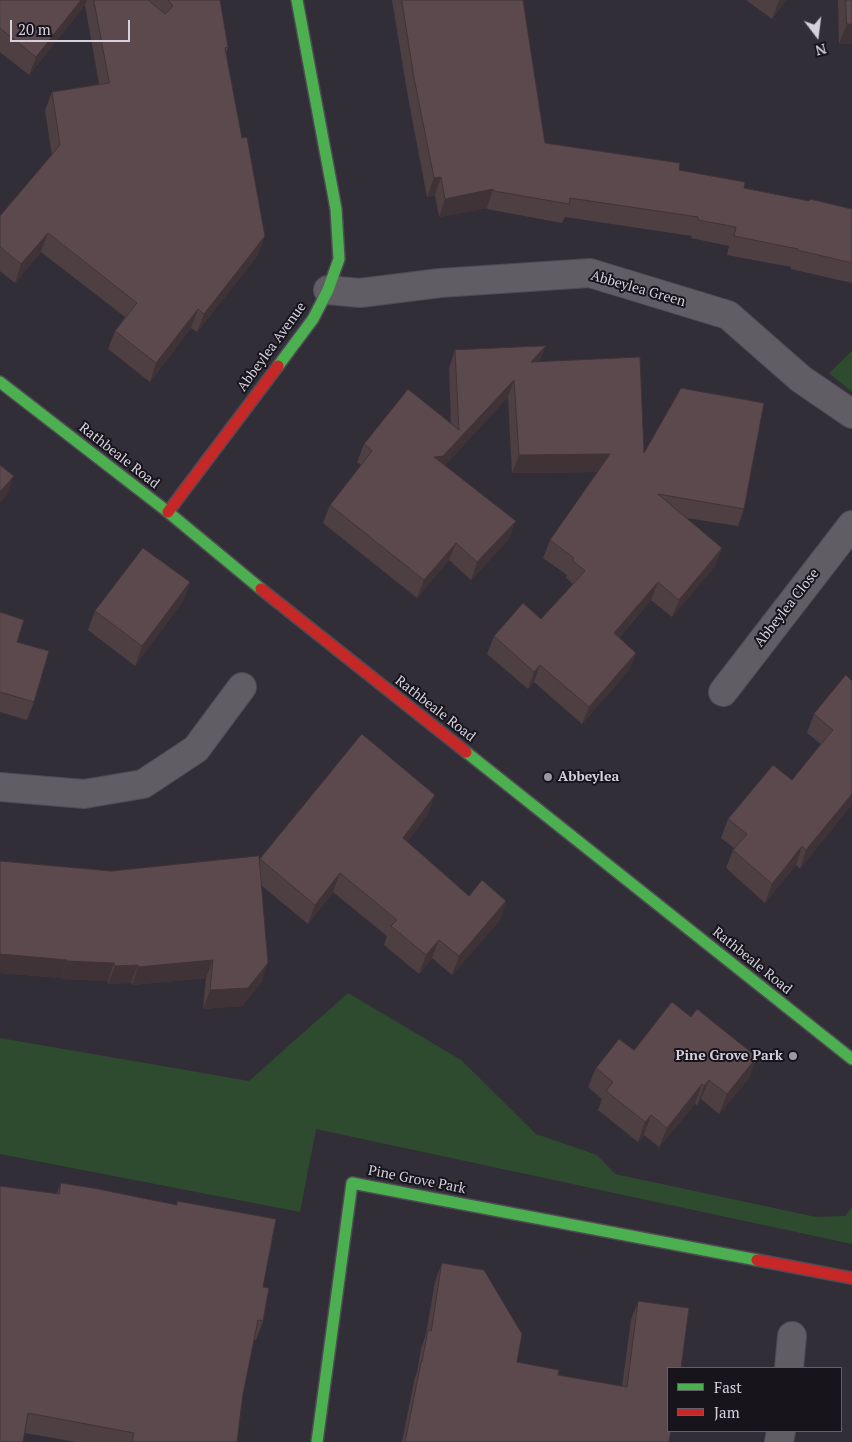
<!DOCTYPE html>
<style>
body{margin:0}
#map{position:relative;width:852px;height:1442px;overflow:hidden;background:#322e38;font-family:"PT Serif",serif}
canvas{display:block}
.legend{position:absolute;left:667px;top:1367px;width:175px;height:65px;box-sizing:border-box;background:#17141c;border:1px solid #635f69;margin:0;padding:6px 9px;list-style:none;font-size:15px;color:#d4d0dc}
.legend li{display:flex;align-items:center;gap:10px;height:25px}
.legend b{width:25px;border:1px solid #635f69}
.north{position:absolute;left:792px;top:10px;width:50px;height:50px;-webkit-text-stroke:4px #17141c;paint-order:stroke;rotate:165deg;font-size:14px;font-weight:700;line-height:20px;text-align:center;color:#d4d0dc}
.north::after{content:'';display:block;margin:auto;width:18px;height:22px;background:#d4d0dc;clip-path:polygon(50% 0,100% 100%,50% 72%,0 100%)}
.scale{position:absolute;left:10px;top:20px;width:120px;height:22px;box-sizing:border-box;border:2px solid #d4d0dc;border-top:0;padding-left:6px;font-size:15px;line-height:18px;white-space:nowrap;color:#d4d0dc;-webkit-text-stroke:4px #17141c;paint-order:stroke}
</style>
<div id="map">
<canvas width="852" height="1442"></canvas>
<ul class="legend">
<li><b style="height:6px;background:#4caf50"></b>Fast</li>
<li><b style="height:6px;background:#c62828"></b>Jam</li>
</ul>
<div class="north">N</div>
<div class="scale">20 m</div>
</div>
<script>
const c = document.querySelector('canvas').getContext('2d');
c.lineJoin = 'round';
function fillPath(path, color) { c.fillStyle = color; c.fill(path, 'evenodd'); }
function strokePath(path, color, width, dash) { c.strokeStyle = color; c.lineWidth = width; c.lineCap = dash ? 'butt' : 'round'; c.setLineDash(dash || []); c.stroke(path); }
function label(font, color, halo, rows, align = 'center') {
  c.font = font + ' "PT Serif",serif'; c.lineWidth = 4; c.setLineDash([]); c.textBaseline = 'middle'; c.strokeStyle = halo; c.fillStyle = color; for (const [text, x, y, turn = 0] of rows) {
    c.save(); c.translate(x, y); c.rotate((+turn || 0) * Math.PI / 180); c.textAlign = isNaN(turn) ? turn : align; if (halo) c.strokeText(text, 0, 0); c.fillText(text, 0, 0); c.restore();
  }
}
fillPath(new Path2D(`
 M852 351V392L829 373Z
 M348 993 461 1060 536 1134 597 1155 615 1174 816 1217 845 1216 852 1207V1244L316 1129 300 1212 0 1154V1038L249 1081Z`), '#2e4b2f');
const street = new Path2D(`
 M328 290 360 293 440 283 590 273 728 315 801 379 852 414
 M723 692 852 525
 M0 787 84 794 143 784 196 749 242 687
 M789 1368 792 1336
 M779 1442 781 1431`);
const fast = new Path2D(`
 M278 366 313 319 328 290 339 259 336 209 297 0
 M0 382 168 512 261 589
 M466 752 852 1059
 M317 1442 352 1183 757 1260`);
const jam = new Path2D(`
 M168 512 278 366
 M261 589 466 752
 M757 1260 852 1278`);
strokePath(street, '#4f4b54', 30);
strokePath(fast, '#4f4b54', 14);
strokePath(jam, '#4f4b54', 14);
strokePath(street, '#605d65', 28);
strokePath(fast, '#4caf50', 11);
strokePath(jam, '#c62828', 11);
fillPath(new Path2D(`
 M0 0H220L228 47 226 54 258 255 197 332 191 328 150 382 108 349 115 331 125 317 41 252 15 283 0 271V216L52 155 45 110 52 92 99 84 85 5 29 75 0 52Z
 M392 0H523L545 143 679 170 744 188 852 209V283L791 269V267L727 255 729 246 691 238 692 236 565 217 562 223 487 209V208L439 217 435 195 427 197 408 97Z
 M746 0H786L772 19Z
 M838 0H852V44H839Z
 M455 350 540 361 644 453 744 509 738 526 686 518 722 548 715 566 672 617 651 600 619 638 636 653 629 670 582 724 534 682 528 689 487 654 494 636 541 619 573 584 566 578 567 575 543 558 550 540 598 472 512 473 508 397 445 465 509 539 471 580 449 560 417 598 323 523 330 505 361 465 357 462 364 444 451 424 449 368Z
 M190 582 183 601 135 666 88 630 95 611Z
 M0 612 17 642 34 702 27 720 0 712Z
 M846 675 852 804 800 869 796 865 765 903 726 868 733 850 734 848 721 838 728 819 792 780 821 744 807 733 814 714Z
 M428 814 407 842 469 896 506 901 500 920 452 975 432 958 419 974 384 945 387 936 333 892 308 924 262 886V981L242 1006 203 1009 206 978 132 985 131 983 108 984V981L61 979V978L0 973V861L111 871 260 859Z
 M634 1050 750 1077 719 1114 701 1099 697 1105 695 1104 659 1147 644 1135 638 1142 598 1110 602 1099 588 1087 596 1068Z
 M61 1183 176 1205 177 1201 263 1287V1321L256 1340 254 1339 243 1394 237 1442H76L25 1433 57 1193Z
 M442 1263 517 1362 558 1375 622 1387 631 1320 638 1301 669 1442H402L414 1381 417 1372 421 1349 426 1334 435 1282Z`), '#4e3f43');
fillPath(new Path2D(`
 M81 0H87L85 5 29 75 36 57Z
 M779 0H786L772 19Z
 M847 24H852V44H839Z
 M441 177 435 195 427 197 434 178Z
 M493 189 487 208 439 217 445 199Z
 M48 233 41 252 15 283 21 264Z
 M265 236 258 255 197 332 204 314Z
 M198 309 191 328 150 382 156 363Z
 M546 346 539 363 531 362Z
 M514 380 508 397 437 474 434 457Z
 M610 454 604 472 512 473 519 455Z
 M14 476 7 495 0 503V492Z
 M516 521 509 539 471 580 477 562Z
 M456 543 449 560 417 598 424 580Z
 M722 548 715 566 672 617 679 600Z
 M190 582 183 601 135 666 142 646Z
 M658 582 651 600 607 651 614 633Z
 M636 653 629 670 582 724 589 707Z
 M540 665 534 682 528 689 534 672Z
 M852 794V804L800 869 806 850Z
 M435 795 428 814 396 857 403 838Z
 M802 846 796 865 765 903 772 884Z
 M340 873 333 892 308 924 315 905Z
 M506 901 500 920 452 975 459 956Z
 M439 940 432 958 419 974 426 955Z
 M0 954 67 960 61 978 0 973Z
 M213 960 206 978 132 985 138 967Z
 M67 961 114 963 108 981 61 979Z
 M268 963 262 981 242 1006 203 1009 210 990Z
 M138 965 131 983 108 984 115 966Z
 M757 1057 750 1077 719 1114 727 1094Z
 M709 1080 701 1099 697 1105 704 1086Z
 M702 1084 695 1104 659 1147 667 1128Z
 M651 1115 644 1135 638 1142 645 1122Z`), '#403337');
const building = new Path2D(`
 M0 0H81L36 57 0 28Z
 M94 0H148L165 14 173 6 168 0H220L228 47 225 48 242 138 247 137 265 236 204 314 198 309 156 363 115 331 137 303 48 233 21 264 0 247V216L60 145 52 92 109 83Z
 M402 0H523L545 143 680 163 679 170 745 182 744 188 809 201 810 199 852 209V263L797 250 798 249 734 236 736 227 698 220V217L570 198 569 204 494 191 493 189 445 199 441 177 434 178 414 78Z
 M846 0H852V24H847Z
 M546 346 531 362 640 357 644 453 681 388 764 403 744 509 658 494 722 548 679 600 658 582 614 633 636 653 589 707 540 665 534 672 494 636 523 603 541 619 585 571 572 560 574 558 550 540 610 454 519 455 514 380 443 456 434 457 516 521 477 562 456 543 424 580 330 505 372 451 364 444 408 389 459 430 455 350Z
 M0 465 14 476 0 492Z
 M143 548 190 582 142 646 95 611Z
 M0 612 24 620 17 642 49 651 34 702 0 692Z
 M846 675 852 681V794L806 850 802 846 772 884 733 850 747 834 728 819 773 765 792 780 813 754 833 730 814 714Z
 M362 734 435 795 403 838 469 896 482 880 506 901 459 956 439 940 426 955 391 926 397 920 340 873 315 905 260 859Z
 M259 856 268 963 248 988 210 990 213 960 138 967V965L115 966 114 963 67 961V960L0 954V959V861L111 871Z
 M672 1002 691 1017 697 1009 757 1057 727 1094 709 1080 704 1086 702 1084 667 1128 651 1115 645 1122 606 1091 613 1082 596 1068 619 1039 634 1050Z
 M61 1183 93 1188 177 1205V1201L276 1219 263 1287 269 1288 263 1321 258 1320 243 1394 237 1442H132L134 1433 28 1413 23 1442H0V1186L59 1194Z
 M442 1263 484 1270 522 1334 517 1362 559 1370 558 1375 627 1387 638 1301 689 1308 681 1368H668V1431H671L669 1442H405L421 1362H422L428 1330 431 1331Z`);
fillPath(building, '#5b494e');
strokePath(building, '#403337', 1);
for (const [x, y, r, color] of [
 [548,777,5,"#9b97a3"],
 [793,1056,5,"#9b97a3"]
]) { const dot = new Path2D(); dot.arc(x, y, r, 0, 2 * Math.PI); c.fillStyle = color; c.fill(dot); strokePath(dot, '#17141c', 2); }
label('14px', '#d4d0dc', '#17141c', [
 ["Abbeylea Green",638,289,16],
 ["Abbeylea Avenue",272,347,-54],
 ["Rathbeale Road",119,456,38],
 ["Abbeylea Close",787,608,-52],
 ["Rathbeale Road",435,709,38],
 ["Rathbeale Road",752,961,39],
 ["Pine Grove Park",417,1180,11]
]);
label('bold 14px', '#d4d0dc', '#17141c', [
 ["Abbeylea",558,777],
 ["Pine Grove Park",783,1056,"right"]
], 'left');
</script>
